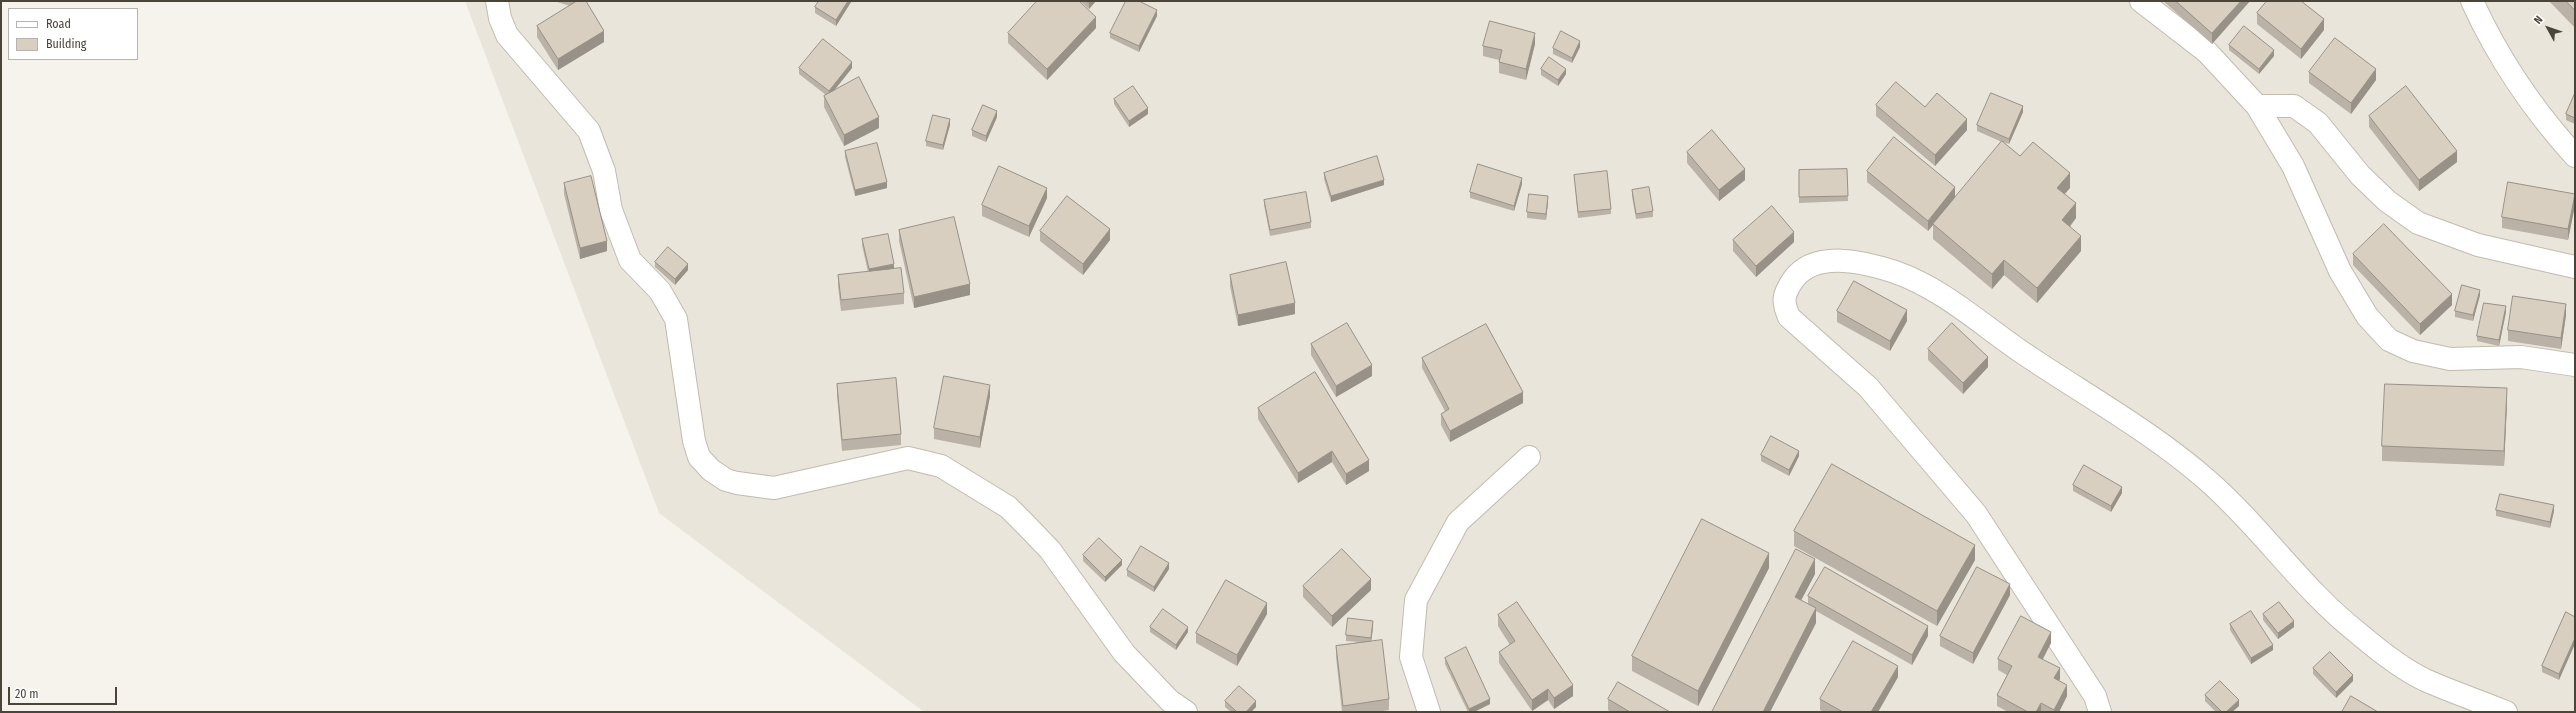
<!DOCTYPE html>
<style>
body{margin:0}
#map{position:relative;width:2576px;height:713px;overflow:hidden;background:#f6f3ec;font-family:"Fira Sans Condensed",sans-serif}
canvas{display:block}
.frame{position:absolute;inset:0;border:2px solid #4b4439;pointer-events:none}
.legend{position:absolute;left:8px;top:8px;width:130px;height:52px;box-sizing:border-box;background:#fff;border:1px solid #b7b4b0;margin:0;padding:5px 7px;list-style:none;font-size:12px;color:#4b4439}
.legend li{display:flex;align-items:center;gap:8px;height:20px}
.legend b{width:20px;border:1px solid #b7b4b0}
.north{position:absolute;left:2528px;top:8px;width:40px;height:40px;-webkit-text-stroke:3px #fff;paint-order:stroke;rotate:310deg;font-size:11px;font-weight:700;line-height:16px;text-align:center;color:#4b4439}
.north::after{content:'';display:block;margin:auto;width:14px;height:18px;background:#4b4439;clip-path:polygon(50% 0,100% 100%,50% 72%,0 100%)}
.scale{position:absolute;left:8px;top:687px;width:109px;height:18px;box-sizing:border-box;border:2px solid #4b4439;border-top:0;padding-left:5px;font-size:12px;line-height:14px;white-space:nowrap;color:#4b4439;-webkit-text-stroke:3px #fff;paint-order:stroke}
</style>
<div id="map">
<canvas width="2576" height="713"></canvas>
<div class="frame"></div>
<ul class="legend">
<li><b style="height:5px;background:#fff"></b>Road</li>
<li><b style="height:11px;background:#d8cfc1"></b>Building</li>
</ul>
<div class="north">N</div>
<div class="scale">20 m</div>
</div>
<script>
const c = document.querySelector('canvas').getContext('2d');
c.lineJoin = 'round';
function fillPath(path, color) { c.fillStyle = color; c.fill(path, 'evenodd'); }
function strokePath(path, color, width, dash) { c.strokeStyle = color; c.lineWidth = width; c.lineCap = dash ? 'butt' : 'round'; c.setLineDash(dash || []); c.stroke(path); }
fillPath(new Path2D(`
 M465 1H2575V712H924L659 513Z`), '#eae5da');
const minor = new Path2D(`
 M497 1 500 18 507 35 589 131 604 171 611 210 630 260 660 291 676 319 694 441 699 457 711 470 726 480 737 483 774 488 908 458 941 466 1008 507 1026 525 1050 550 1124 653 1170 701 1186 712
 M2141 1 2207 52 2257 106 2293 166 2340 271 2367 316 2389 340 2413 351 2450 359 2521 357 2575 365
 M2472 1C2497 56 2534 111 2575 156
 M2257 106H2294L2318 123 2360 175 2387 201 2418 223 2478 245 2575 267
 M1429 712 1411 657 1416 600 1458 522 1529 457
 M2100 712 2095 696 1976 514 1868 387 1789 317C1782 301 1783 295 1793 280 1815 249 1865 262 1895 272 1944 289 1984 327 2026 355 2087 396 2152 432 2207 480 2261 527 2302 589 2358 633 2378 650 2402 669 2425 680 2452 692 2479 701 2506 712`);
strokePath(minor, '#c2bbae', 24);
strokePath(minor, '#fff', 22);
fillPath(new Path2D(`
 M554 1H576V2L604 42 558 70 537 37V26L570 6Z
 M851 1V2L836 26 815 13V7Z
 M1080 1H1096L1089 9Z
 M2163 1H2250L2212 44Z
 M2549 1H2575V28Z
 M2257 13 2324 30 2301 59 2257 24Z
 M1157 16 1139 52 1110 38V33Z
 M1096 28 1047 80 1008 43V33Z
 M1535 44 1526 80 1499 73V60L1483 56V46Z
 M2229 45 2274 56 2259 74 2229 50Z
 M1580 47 1572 63 1553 54V48Z
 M799 68H852L834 90 879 128 844 146 824 107V96L826 95 799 74Z
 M1541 69 1566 74 1558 86 1541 75Z
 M2309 72 2376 80 2351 114 2309 83Z
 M2575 93V124L2566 120V114Z
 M1114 99 1148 114 1129 127 1114 104Z
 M1876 105 1925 107 1967 130 1935 166 1876 116Z
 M2023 112 2009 144 2003 142 2020 156 2070 188 2065 194 2076 218 2070 227 2081 251 2037 303 2004 275 1992 289 1933 239V225L1928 231 1867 182V171L1955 198 2002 142 1977 131V125Z
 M2369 116 2457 162 2419 191 2369 127Z
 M997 117 986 142 972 136V130Z
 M950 125 943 150 926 146V141Z
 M845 151 887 188 855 196 845 157Z
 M1687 152 1745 180 1719 201 1687 163Z
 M1847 169 1848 201 1799 203V170Z
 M1324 173 1384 185 1331 202 1324 179Z
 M1574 175 1611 209V214L1578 218Z
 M564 183 607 251 580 259 564 194Z
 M1522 184 1514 211 1470 198V192Z
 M1632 190 1653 211V217L1636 219 1632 196Z
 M1047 198 1029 237 982 216V205Z
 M1264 200 1311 222V228L1270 236 1264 205Z
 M1548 202 1546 220 1527 218V212Z
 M2575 205 2568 240 2502 228V217Z
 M899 230 970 295 914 308 899 241Z
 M1040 231 1110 240 1083 275 1040 241Z
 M862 239 894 269 904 293V304L841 311 838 286V275L868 272 862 245Z
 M1733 240 1794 242 1756 277 1733 251Z
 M2353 254 2452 305 2420 335 2353 265Z
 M655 262 688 270 675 285 655 267Z
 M1230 275 1295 314 1238 326 1230 286Z
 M2480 295 2473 321 2455 317V311Z
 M1837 311 1907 321 1890 351 1837 322Z
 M2506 312 2499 346 2477 341V336Z
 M2566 315 2561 349 2508 341V330Z
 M1311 344 1372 376 1336 397 1311 355Z
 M1928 349 1988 367 1963 394 1928 360Z
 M1422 358 1523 403 1450 442 1441 425V414L1445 411 1422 368Z
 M837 384 901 434V445L842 451 837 395Z
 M990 396 980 448 934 439V428Z
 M2507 403 2504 466 2382 461V446Z
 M1258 408 1369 471 1346 485 1332 462 1298 483 1258 419Z
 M1761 455 1799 456 1789 476 1761 461Z
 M2073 485 2122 493 2111 512 2073 491Z
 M2496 510 2554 511 2550 528 2496 516Z
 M1794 531 1975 560 1937 626 1794 546Z
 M1083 555 1122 565 1105 582 1083 561Z
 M1769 568 1698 706 1632 671V656Z
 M1169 569 1154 592 1127 576V570Z
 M1815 574 1801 600 1808 604V596L1928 636 1912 665 1816 611V623L1770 712H1712Z
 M1303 586 1371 590 1332 627 1303 597Z
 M2010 595 1973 664 1940 646V636Z
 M2566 612 2559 680 2542 672V666Z
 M1267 614 1237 666 1196 643V633Z
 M2263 614 2294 627 2278 639 2263 620Z
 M1498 615 1573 696 1554 709 1548 700 1532 711 1499 663V652L1510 645 1498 626Z
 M2230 624 2273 650 2251 664 2230 630Z
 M1150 627 1188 632 1176 650 1150 632Z
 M1373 627 1371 641 1389 699V710L1377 712H1342L1336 657V646L1360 642 1346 641V635Z
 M2051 643 2043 659 2060 679 2059 680 2067 696 2059 712H2008L1997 706V695L2007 675 1998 670V659Z
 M1445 658 1490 704 1474 712H1468L1445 664Z
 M2313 668 2353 681 2336 698 2313 674Z
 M1898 677 1878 712H1824L1820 710V699Z
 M2205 695 2239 706 2232 712H2216L2205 701Z
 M1608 699 1670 712H1611L1608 710Z
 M1225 701 1256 707 1251 712H1231L1225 707Z`), '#bab2a6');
fillPath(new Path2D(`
 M848 1H851V2L836 26V20Z
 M1091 1H1096L1089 9V3Z
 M2241 1H2250L2212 44V33Z
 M1157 10V16L1139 52V46Z
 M1096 17V28L1047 80V69Z
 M2324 19V30L2301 59V49Z
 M604 31V42L558 70V59Z
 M1535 33V44L1526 80V69Z
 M1580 41V47L1572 63V58Z
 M2274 50V56L2259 74V69Z
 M852 62V68L829 97V91Z
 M1566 69V74L1558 86V80Z
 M2376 69V80L2351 114V103Z
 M2023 106V112L2009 144V139Z
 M1148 108V114L1129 127V121Z
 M997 111V117L986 142V136Z
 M879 117V128L844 146V135Z
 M950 119V125L943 150V145Z
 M1967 119V130L1935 166V155Z
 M2457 151V162L2419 191V180Z
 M1745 169V180L1719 201V190Z
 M2070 173V188L2057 202V188Z
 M1522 178V184L1514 211V206Z
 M1384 180V185L1331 202V196Z
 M887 182V188L855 196V190Z
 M1955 187V198L1928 231V221Z
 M1047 188V198L1029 237V226Z
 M2575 194V205L2568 240V229Z
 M1548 196V202L1546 220V214Z
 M2076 203V218L2062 235V220Z
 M1110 229V240L1083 275V264Z
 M1794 232V242L1756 277V266Z
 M2081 236V251L2037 303V288Z
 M607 241V251L580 259V248Z
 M2004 260V275L1992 289V274Z
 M688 264V270L675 285V279Z
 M894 264V269L869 275V269Z
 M970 284V295L914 308V297Z
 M2480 290V295L2473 321V315Z
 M2452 294V305L2420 335V324Z
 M1295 303V314L1238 326V315Z
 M2566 304V315L2561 349V338Z
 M2506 306V312L2499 346V340Z
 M1907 310V321L1890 351V341Z
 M1988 357V367L1963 394V383Z
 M1372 365V376L1336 397V386Z
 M990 385V396L980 448V437Z
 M2507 388V403L2504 466V451Z
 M1523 392V403L1450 442V431Z
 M1332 451V462L1298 483V473Z
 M1799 451V456L1789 476V470Z
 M1369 460V471L1346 485V474Z
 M2122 487V493L2111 512V506Z
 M2554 505V511L2550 528V522Z
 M1975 545V560L1937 626V611Z
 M1769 553V568L1698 706V691Z
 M1815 559V574L1795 612V597Z
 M1122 560V565L1105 582V577Z
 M1169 563V569L1154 592V587Z
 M1371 579V590L1332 627V616Z
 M2010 584V595L1973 664V653Z
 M1267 603V614L1237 666V655Z
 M1816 608V623L1770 712H1763Z
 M1373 621V627L1371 644V638Z
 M2294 621V627L2278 639V633Z
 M1928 626V636L1912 665V655Z
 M1188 627V632L1176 650V645Z
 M2051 632V643L2038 668V657Z
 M2575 638V644L2559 680V674Z
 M2273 645V650L2251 664V658Z
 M1898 666V677L1878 712H1871Z
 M2060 668V679L2054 688V678Z
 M2353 675V681L2336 698V692Z
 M1573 685V696L1554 709V698Z
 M2067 685V696L2059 712H2054V710Z
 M1548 689V700L1532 711V700Z
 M1490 699V704L1474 712H1469V709Z
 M2239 700V706L2232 712H2226Z
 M1256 701V707L1251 712H1246Z
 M2041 703V712H2036Z`), '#979187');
const building = new Path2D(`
 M577 1H586L604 31 558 59 537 26Z
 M819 1H848L836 20 815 7Z
 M1037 1H1079L1096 17 1047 69 1008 33Z
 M1087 1H1091L1089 3Z
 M1126 1H1139L1157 10 1139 46 1110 33Z
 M2176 1H2241L2212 33Z
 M2267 1H2301L2324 19 2301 49 2257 13Z
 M2566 1H2575V10Z
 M1490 21 1535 33 1526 69 1499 62 1502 50 1483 46Z
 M2244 26 2274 50 2259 69 2229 45Z
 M1561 31 1580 41 1572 58 1553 48Z
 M2335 38 2376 69 2351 103 2309 72Z
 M823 39 852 62 829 91 799 68Z
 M1549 57 1566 69 1558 80 1541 69Z
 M859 77 879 117 844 135 824 96Z
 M1896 82 1925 107 1937 93 1967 119 1935 155 1876 105Z
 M1133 86 1148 108 1129 121 1114 99Z
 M2406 86 2457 151 2419 180 2369 116Z
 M1991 93 2023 106 2009 139 1977 125Z
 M2575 93V118L2566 114Z
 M983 105 997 111 986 136 972 130Z
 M933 115 950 119 943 145 926 141Z
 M1712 130 1745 169 1719 190 1687 152Z
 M1894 137 1955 187 1928 221 1867 171Z
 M2002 141 2020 156 2033 142 2070 173 2057 188 2076 203 2062 220 2081 236 2037 288 2004 260 1992 274 1933 224Z
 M877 143 887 182 855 190 845 151Z
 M1377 156 1384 180 1331 196 1324 173Z
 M1478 164 1522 178 1514 206 1470 192Z
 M999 166 1047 188 1029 226 982 205Z
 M1847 169 1848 196 1799 197V170Z
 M1607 171 1611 209 1578 212 1574 175Z
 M591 176 607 241 580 248 564 183Z
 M2508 182 2575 194 2568 229 2502 217Z
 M1649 187 1653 211 1636 214 1632 190Z
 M1306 192 1311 222 1270 230 1264 200Z
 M1529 194 1548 196 1546 214 1527 212Z
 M1067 196 1110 229 1083 264 1040 231Z
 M1772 206 1794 232 1756 266 1733 240Z
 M954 217 970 284 914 297 899 230Z
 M2384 224 2452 294 2420 324 2353 254Z
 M888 234 894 264 869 269 862 239Z
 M668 247 688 264 675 279 655 262Z
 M1286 262 1295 303 1238 315 1230 275Z
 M901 268 904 293 841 300 838 275Z
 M1854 281 1907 310 1890 341 1837 311Z
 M2462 285 2480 290 2473 315 2455 311Z
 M2513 296 2566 304 2561 338 2508 330Z
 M2484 303 2506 306 2499 340 2477 336Z
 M1347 323 1372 365 1336 386 1311 344Z
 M1952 323 1988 357 1963 383 1928 349Z
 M1486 324 1523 392 1450 431 1441 414 1449 409 1422 358Z
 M1315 372 1369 460 1346 474 1332 451 1298 473 1258 408Z
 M944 376 990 385 980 437 934 428Z
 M896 378 901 434 842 440 837 384Z
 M2385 384 2507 388 2504 451 2382 446Z
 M1771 436 1799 451 1789 470 1761 455Z
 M1832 464 1975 545 1937 611 1794 531Z
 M2084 465 2122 487 2111 506 2073 485Z
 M2500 494 2554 505 2550 522 2496 510Z
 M1702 519 1769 553 1698 691 1632 656Z
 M1099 538 1122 560 1105 577 1083 555Z
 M1141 546 1169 563 1154 587 1127 570Z
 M1342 549 1371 579 1332 616 1303 586Z
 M1796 549 1815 559 1795 597 1816 608 1763 712H1712Z
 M1825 567 1928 626 1912 655 1808 596Z
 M1977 567 2010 584 1973 653 1940 636Z
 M1226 580 1267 603 1237 655 1196 633Z
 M1517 602 1573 685 1554 698 1548 689 1532 700 1499 652 1515 641 1498 615Z
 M2279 602 2294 621 2278 633 2263 614Z
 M1163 609 1188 627 1176 645 1150 627Z
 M2251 611 2273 645 2251 658 2230 624Z
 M2566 612 2575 617V638L2559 674 2542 666Z
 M2021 616 2051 632 2038 657 2060 668 2054 678 2067 685 2054 710 2041 703 2036 712H2028L1997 695 2012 666 1998 659Z
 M1348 618 1373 621 1371 638 1346 635Z
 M1382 640 1389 699 1343 706 1336 646Z
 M1853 641 1898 666 1871 712H1843L1820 699Z
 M1466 647 1490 699 1469 709 1445 658Z
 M2330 652 2353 675 2336 692 2313 668Z
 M2220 681 2239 700 2226 712H2222L2205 695Z
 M1618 682 1670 712H1630L1608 699Z
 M1239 686 1256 701 1246 712H1237L1225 701Z
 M2351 696 2378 712H2342Z`);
fillPath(building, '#d8cfc1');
strokePath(building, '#979187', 1);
</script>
